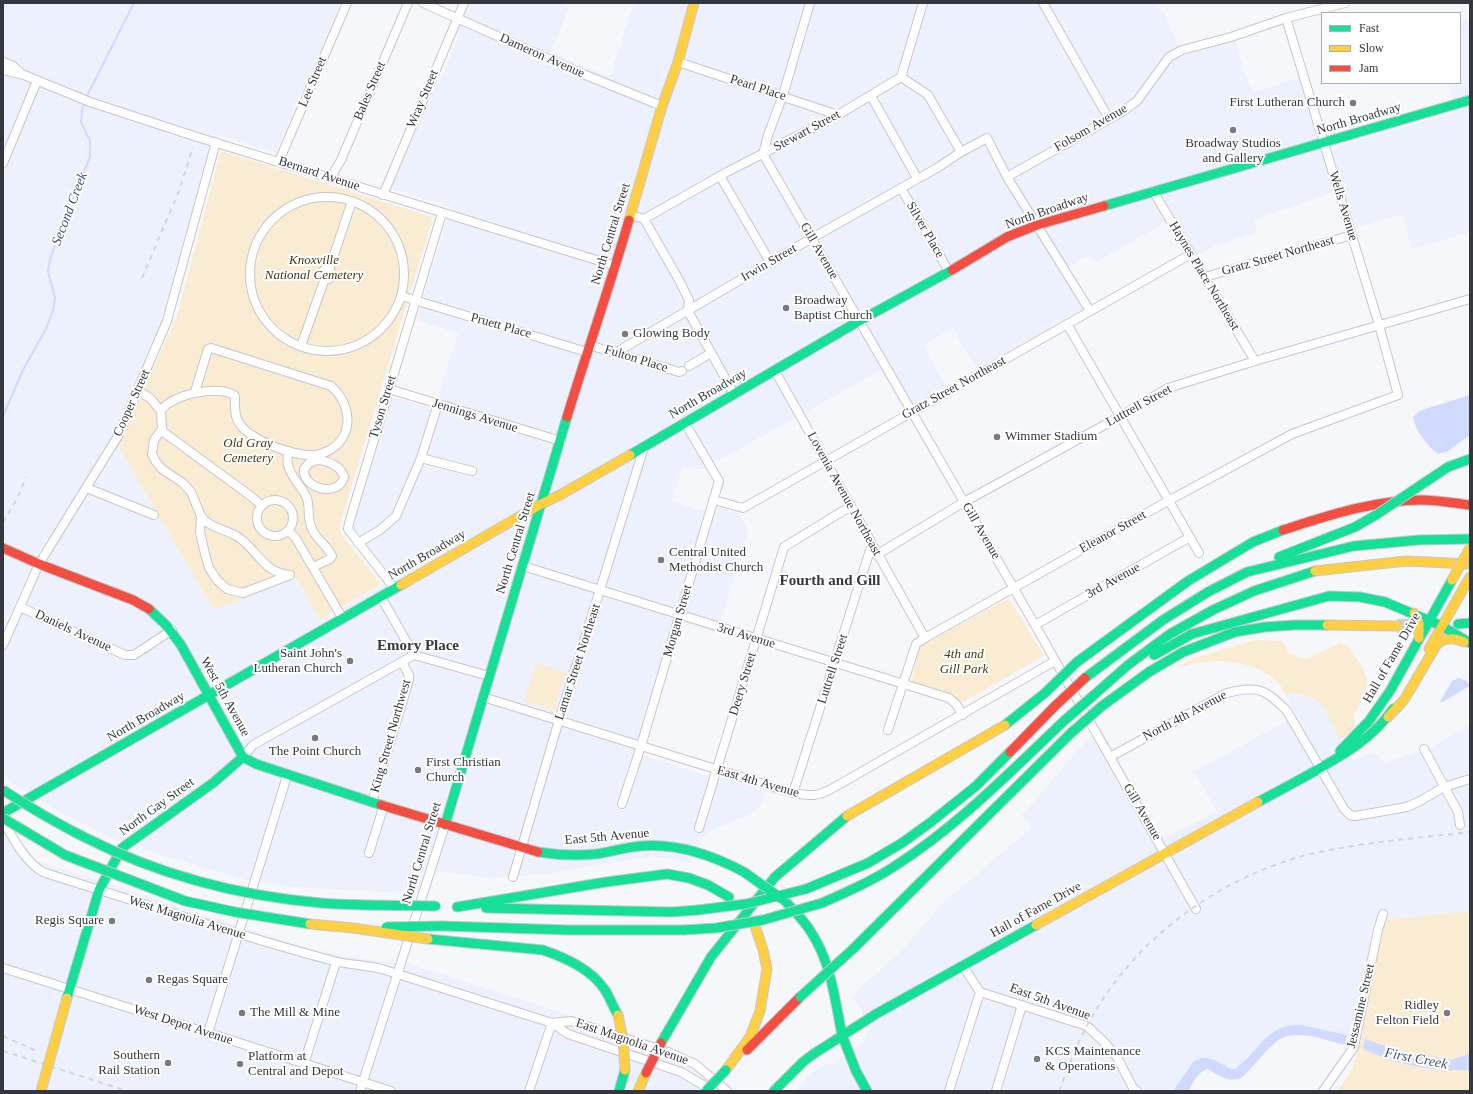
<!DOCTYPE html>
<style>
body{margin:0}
#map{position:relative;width:1473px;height:1094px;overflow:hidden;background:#f6f7fb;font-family:"Times New Roman",serif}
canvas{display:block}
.frame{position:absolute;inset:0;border:4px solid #35373e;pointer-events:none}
.legend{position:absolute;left:1321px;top:12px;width:140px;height:72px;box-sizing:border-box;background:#fff;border:1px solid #aeafb2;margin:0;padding:5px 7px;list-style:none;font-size:12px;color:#35373e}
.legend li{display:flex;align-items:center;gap:8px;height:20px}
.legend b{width:20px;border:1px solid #aeafb2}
</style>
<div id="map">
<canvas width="1473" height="1094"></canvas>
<div class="frame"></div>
<ul class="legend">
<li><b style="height:5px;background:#16e098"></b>Fast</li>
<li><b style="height:5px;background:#ffcf43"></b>Slow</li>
<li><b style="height:5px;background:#f24e42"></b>Jam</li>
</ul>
</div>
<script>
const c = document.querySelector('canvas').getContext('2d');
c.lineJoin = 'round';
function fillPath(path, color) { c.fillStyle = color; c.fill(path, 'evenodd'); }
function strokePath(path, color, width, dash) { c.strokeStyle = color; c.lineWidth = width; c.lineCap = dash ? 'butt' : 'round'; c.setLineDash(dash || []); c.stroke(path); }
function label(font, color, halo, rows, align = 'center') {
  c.font = font + ' "Times New Roman",serif'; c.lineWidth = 4; c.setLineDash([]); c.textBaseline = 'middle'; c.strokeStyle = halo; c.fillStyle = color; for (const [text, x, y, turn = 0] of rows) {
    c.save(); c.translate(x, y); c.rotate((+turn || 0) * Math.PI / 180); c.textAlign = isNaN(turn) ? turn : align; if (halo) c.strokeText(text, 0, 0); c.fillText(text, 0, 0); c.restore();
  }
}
fillPath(new Path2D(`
 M3 3H340L276 153 215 134 165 318 109 444 78 495 38 552 3 630Z
 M469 3H559L569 7 551 52 610 77 634 3H1155L1165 14 1182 56 1236 40 1244 73 1249 84 1255 92 1300 77 1324 154 1342 145 1457 112 1448 83H1460V23L1470 20V232L1412 249 1402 214 1344 231 1333 192 1254 220 1257 232 1213 247 1186 261 1166 222 1095 263 1089 254 1063 270 1085 308 976 369 953 328 923 345 951 396 909 420 881 370 703 469 682 468 672 501 702 511 719 508 740 514 748 532 717 633 683 622 643 755 708 776 721 777 765 791 763 800 759 809 742 818 714 829 704 836 690 863 663 858 650 857 606 863 549 874 489 878 436 871 429 894 321 889 278 885 246 880 164 856 109 837 56 810 3 777V649L37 574 43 572 49 559 48 555 118 446 214 610 296 577 321 621 394 578 354 529 353 524 392 398 394 397 432 409 438 397 458 333 416 320 451 207 390 188 431 93 442 78 460 33 456 31Z
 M1293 693 1312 698 1321 703 1353 761 1363 756 1375 753 1378 754 1384 763 1435 745 1470 725V911L1385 920H1374L1351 1036 1331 1031 1288 1026 1279 1029 1273 1032 1260 1043 1235 1069H1231L1217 1061 1193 1062 1173 1091H796L811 1075 821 1067 827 1064H833L863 1043 870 1030 858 1003 854 1001 851 998 862 986 901 951 942 904 1032 827 1022 815 1088 739 1101 728 1156 827 1163 837H1167L1217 811 1194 772 1296 716 1286 695Z
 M3 832 25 845 35 859 46 864 308 948 344 956 387 962 393 958 409 963 412 965 680 1050 709 1068 735 1091H3Z`), '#edf0fd');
fillPath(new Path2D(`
 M221 151 433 217 340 525 341 534 381 584 320 620 296 577 214 610 118 446 177 316Z
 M1009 598 1044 656 963 702 911 682 919 647Z
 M1255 640 1282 641 1289 654 1306 659 1340 643 1347 645C1367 673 1377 684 1353 715L1355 721 1353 731 1340 739 1321 703 1312 698 1293 693 1286 695C1269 658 1213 656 1179 667L1191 659Z
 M536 663 566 672 554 710 524 701Z
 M1470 911V1091H1412L1396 1090 1390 1091H1337L1352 1070 1361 1040 1385 920Z`), '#faebd3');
fillPath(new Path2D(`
 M1470 395V435L1448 451 1438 454C1426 444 1416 432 1413 417L1419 411Z
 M1459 678 1467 681 1469 684V686L1443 702H1440L1452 681Z
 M1301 1025 1347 1035 1345 1045C1325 1040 1294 1027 1276 1042 1263 1052 1254 1067 1241 1078 1228 1083 1219 1075 1207 1069 1198 1072 1193 1083 1188 1091H1173L1193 1062C1207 1052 1219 1063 1231 1069H1235C1259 1051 1266 1024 1301 1025Z
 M1365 1039 1398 1051 1450 1060 1470 1054V1070C1433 1072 1397 1065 1363 1049Z`), '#d0d9fe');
strokePath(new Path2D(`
 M86 98 134 3
 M3 416 23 370 46 329 53 310 55 298 48 271 50 260 60 230 90 157V140L86 133 81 122 82 109 85 103`), '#d0d9fe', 2);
strokePath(new Path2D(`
 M1397 626 1431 625`), '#cfd1d5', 14, [14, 7]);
const street = new Path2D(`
 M423 3 578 72 662 106
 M810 3 783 95 768 135 763 154 1035 625 1196 909
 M1043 3 1109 119
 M3 62 13 66 22 74
 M678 62 838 115
 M3 70 24 75 90 102 194 136 616 266
 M901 77 928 95 961 152
 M871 96 917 178
 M279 161 347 3
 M3 163 37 81
 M720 176 770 262
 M331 177 341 160 408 3
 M1007 177 1120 113 1137 101 1169 57 1182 50 1231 37 1286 18 1345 3
 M901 188 949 272
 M1153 191 1255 361
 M383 195 464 3
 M250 274a77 77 0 1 1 154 0a77 77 0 1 1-154 0Z
 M630 215 644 219 679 280 689 300 688 311 734 394
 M644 219 727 172 838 115 901 77 923 3
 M329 270 352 201
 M1205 277 1352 235
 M401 296 587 352
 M1067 324 1199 553
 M589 345 679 372 682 371
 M301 346 325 278 322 276V272L325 269 329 270 331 272V276L329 279 325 278
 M615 353 812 238 937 168 961 152 987 138 1007 177 1090 311
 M689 366 711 353
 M775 371 925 638
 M389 389 561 441
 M137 390 150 398 161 411 162 429 154 440 152 454 156 462 162 469 183 483 191 492 201 516 200 532 205 554 209 568 217 580 227 589 243 593 290 575
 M161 411C170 394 222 384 235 396 235 405 234 416 239 423 250 441 301 460 320 454 354 444 355 407 331 386L211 348 208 349 195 392
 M162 431 252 497 261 505
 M289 451C282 471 300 482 307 498 310 508 307 519 312 529 316 539 327 545 332 556L330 559 313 567
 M421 458 472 471
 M317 460C328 461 340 465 344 477 339 498 302 489 304 469L309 463Z
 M87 488 154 515
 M257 518a18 18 0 1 1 36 0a18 18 0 1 1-36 0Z
 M714 500 743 508 1191 254
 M201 516C209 528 226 529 238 537 258 550 262 572 290 575
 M288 531 295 537 343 619
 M358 543 380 530 396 516 421 458 438 404
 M878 554 964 502 1121 416 1168 388 1255 361 1470 299
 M523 566 949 698 956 704 963 715
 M395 589 351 533 348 529 349 523 442 213
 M381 597 414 655 489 676
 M20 607 125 655H134L172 630
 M1035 625 1190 537
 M3 645 39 564 118 436 167 321 216 142
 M483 697 793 793C811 796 817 797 833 788L1055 661
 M888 730 916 644 925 638 1168 501 1292 434 1398 395 1379 325 1286 18
 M1424 749 1458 812 1460 825
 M243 757 253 745 414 655
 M1110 757 1227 693C1258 685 1265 689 1287 711L1344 809 1350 815 1355 816 1407 807 1420 801 1444 787 1470 779
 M793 793 872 544
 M372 802 409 680V675L402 662
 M622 804 641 746 719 481 685 423
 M3 821C14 839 24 861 43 872 49 874 55 876 61 878 152 906 242 937 334 961 349 965 366 965 382 969L552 1023 568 1034 681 1072 703 1085 710 1091
 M699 828 784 547 851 506
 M369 853 384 805
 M513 877 559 720 600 590 644 447
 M963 966 980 992 1087 1026 1105 1043 1117 1057 1133 1088 1137 1091
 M3 968 391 1091
 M552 1023 571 1021 668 1052 695 1064 727 1091
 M208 1033 287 776
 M304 1064 336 962
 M360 1091 445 825
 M529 1091 552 1023
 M949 1091 980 992
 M996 1091 1022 1005
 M1323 1091 1354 1047 1378 930 1383 914`);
const fast = new Path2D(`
 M1104 206 1470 100
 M630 455 859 321 952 270
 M1427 481 1448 467 1470 459
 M1279 557 1355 527
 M149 609 166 625 181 645 243 757 256 764 381 805
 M1458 624 1470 623
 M1154 655 1192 634 1329 596 1360 597 1385 602 1442 626 1470 643
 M1077 662 1188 581 1253 542 1283 530
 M1085 678 1163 620 1208 592 1247 572 1354 546 1419 540 1470 539
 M1094 695 1128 665 1170 634 1213 610 1254 591 1315 571
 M1102 706 1149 672 1183 652 1235 632 1265 627 1295 625H1327
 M1005 725 1045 693
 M1340 751 1369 721 1390 691 1452 580
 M1258 802C1277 792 1296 782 1315 771 1345 754 1373 738 1393 709
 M3 813 401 585
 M445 825 567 417
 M538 852C557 855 576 856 596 854 611 852 626 847 641 846 678 843 712 855 744 872
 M806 889 868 863 902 843 931 822 976 786 1010 752
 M785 901C794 911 804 920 811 932 831 962 835 1000 842 1035
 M822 903C847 892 872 881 895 866 959 825 1010 772 1065 720
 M457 907 606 882 667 874 689 878 708 885 729 897
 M486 908 672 912 698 910
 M442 926 569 930H684
 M428 939 543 950C566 958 591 969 605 990 610 998 613 1007 618 1015
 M853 949 1071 733
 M67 998 99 890 122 848 213 783 243 757
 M842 1035 856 1071 867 1091
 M661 1043 711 957 775 877 847 816
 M619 1091 625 1070
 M774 1091 803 1062 812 1055 876 1014 1036 925`);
const slow = new Path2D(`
 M629 220 662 106 678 62 694 3
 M1315 571 1406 561 1470 564
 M401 585 541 504 560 495 630 455
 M1414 613 1419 623V638
 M1327 625 1397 626
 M1429 649 1470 577
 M1388 717 1404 700 1437 644C1446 637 1454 638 1464 642
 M847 816 1005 725
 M1036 925 1258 802
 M726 1070 750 1037 760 1011 767 969 763 950 756 929
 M638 1091 646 1073`);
const jam = new Path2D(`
 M952 270 1007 237 1037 225 1104 206
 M567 417C587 351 610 286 629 220
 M1283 530C1327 516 1374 500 1421 500 1437 500 1454 503 1470 505
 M3 548 39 564 133 600 149 609
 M1010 752 1055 706
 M381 805 538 852
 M747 1050 800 997`);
strokePath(street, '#c6c7cc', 10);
strokePath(fast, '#c6c7cc', 11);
strokePath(slow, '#c6c7cc', 11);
strokePath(jam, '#c6c7cc', 11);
strokePath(street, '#fefefe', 8);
strokePath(fast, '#16e098', 9);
strokePath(slow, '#ffcf43', 9);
strokePath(jam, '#f24e42', 9);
strokePath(new Path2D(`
 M142 278 179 191 193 147
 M3 522 17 499 26 477
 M3 1036 39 1052
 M3 1051 127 1091
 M1059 1091C1068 1068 1077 1044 1089 1022 1135 938 1221 875 1315 853 1365 842 1418 838 1470 832`), '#d5d5d6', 2, [5, 5]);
const fastBridge = new Path2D(`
 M1355 527 1376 515 1427 481
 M1045 693 1077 662
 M1065 720 1094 695
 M1071 733 1102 706
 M3 790C29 807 56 823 84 837 157 874 239 896 321 903 359 906 398 905 436 906
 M3 818 65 855 185 901 235 912 310 924
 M744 872 782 899
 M698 910 746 904 806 889
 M386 927 442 926
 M684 930 716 928 763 920 822 903
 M800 997 853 949
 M706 1091 726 1070`);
const slowBridge = new Path2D(`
 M1452 580 1470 548
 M310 924 353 928 428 939
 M618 1015 623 1039 625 1070
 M41 1091 67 998`);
const jamBridge = new Path2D(`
 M1055 706 1085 678
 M646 1073 661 1043`);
strokePath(fastBridge, '#c6c7cc', 11, []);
strokePath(slowBridge, '#c6c7cc', 11, []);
strokePath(jamBridge, '#c6c7cc', 11, []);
strokePath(fastBridge, '#16e098', 9);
strokePath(slowBridge, '#ffcf43', 9);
strokePath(jamBridge, '#f24e42', 9);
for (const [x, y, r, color] of [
 [1353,103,4,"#797a80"],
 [1233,130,4,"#797a80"],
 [786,308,4,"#797a80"],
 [625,334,4,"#797a80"],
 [997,437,4,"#797a80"],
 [661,560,4,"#797a80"],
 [350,661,4,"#797a80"],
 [315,738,4,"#797a80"],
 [418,770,4,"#797a80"],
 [112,921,4,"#797a80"],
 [149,980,4,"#797a80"],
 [242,1013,4,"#797a80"],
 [1447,1013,4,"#797a80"],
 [1037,1059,4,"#797a80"],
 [168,1063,4,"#797a80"],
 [240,1064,4,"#797a80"]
]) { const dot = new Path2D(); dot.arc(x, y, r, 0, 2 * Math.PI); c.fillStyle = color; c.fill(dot); strokePath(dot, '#fff', 1.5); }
label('13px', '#35373e', '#fff', [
 ["Dameron Avenue",542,56,24],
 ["Lee Street",313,82,-67],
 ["Pearl Place",758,88,18],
 ["Bales Street",370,91,-67],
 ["Wray Street",423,99,-67],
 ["North Broadway",1359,119,-16],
 ["Folsom Avenue",1091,128,-30],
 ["Stewart Street",807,131,-28],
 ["Bernard Avenue",319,174,18],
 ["Wells Avenue",1343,206,73],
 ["North Broadway",1047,211,-19],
 ["Silver Place",925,230,60],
 ["North Central Street",611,234,-73],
 ["Gill Avenue",819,251,60],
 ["Gratz Street Northeast",1278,256,-16],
 ["Irwin Street",769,263,-30],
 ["Haynes Place Northeast",1204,276,59],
 ["Pruett Place",501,326,16],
 ["Fulton Place",636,359,17],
 ["Gratz Street Northeast",954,388,-29],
 ["North Broadway",708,394,-30],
 ["Cooper Street",132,403,-66],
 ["Luttrell Street",1139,406,-29],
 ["Tyson Street",383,407,-73],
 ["Jennings Avenue",475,416,17],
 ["Lovenia Avenue Northeast",844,494,61],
 ["Gill Avenue",981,531,60],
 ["Eleanor Street",1113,532,-29],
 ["North Central Street",516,543,-73],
 ["North Broadway",427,555,-30],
 ["3rd Avenue",1113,581,-29],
 ["Morgan Street",678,621,-74],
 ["Daniels Avenue",73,631,25],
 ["3rd Avenue",746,636,17],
 ["Hall of Fame Drive",1392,658,-60],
 ["Lamar Street Northeast",578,662,-72],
 ["Luttrell Street",833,669,-72],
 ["Deery Street",743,684,-73],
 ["West 5th Avenue",225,697,61],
 ["North 4th Avenue",1185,716,-28],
 ["North Broadway",146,717,-30],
 ["King Street Northwest",391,736,-74],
 ["East 4th Avenue",758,782,16],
 ["North Gay Street",157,807,-36],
 ["Gill Avenue",1142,812,60],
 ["East 5th Avenue",607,837,-5],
 ["North Central Street",422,853,-73],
 ["Hall of Fame Drive",1036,910,-29],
 ["West Magnolia Avenue",187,918,17],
 ["East 5th Avenue",1050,1002,20],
 ["Jessamine Street",1361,1006,-77],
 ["West Depot Avenue",183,1025,18],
 ["East Magnolia Avenue",632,1042,19]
]);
label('13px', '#35373e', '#fff', [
 ["First Lutheran Church",1345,103,"right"],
 ["Broadway Studios",1233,144,"center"],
 ["and Gallery",1233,159,"center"],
 ["Broadway",794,301],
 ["Baptist Church",794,316],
 ["Glowing Body",633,334],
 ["Wimmer Stadium",1005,437],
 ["Central United",669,553],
 ["Methodist Church",669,568],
 ["Saint John's",342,654,"right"],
 ["Lutheran Church",342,669,"right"],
 ["The Point Church",315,752,"center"],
 ["First Christian",426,763],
 ["Church",426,778],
 ["Regis Square",104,921,"right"],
 ["Regas Square",157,980],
 ["Ridley",1439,1006,"right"],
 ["Felton Field",1439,1021,"right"],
 ["The Mill & Mine",250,1013],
 ["KCS Maintenance",1045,1052],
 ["& Operations",1045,1067],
 ["Southern",160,1056,"right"],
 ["Rail Station",160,1071,"right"],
 ["Platform at",248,1057],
 ["Central and Depot",248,1072]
], 'left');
label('italic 13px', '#4a360e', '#fff', [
 ["Knoxville",314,261],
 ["National Cemetery",314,276],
 ["Old Gray",248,444],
 ["Cemetery",248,459],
 ["4th and",964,655],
 ["Gill Park",964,670]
]);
label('italic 14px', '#3f4a88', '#fff', [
 ["Second Creek",70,209,-69],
 ["First Creek",1416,1059,11]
]);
label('bold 15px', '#35373e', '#fff', [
 ["Fourth and Gill",830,581],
 ["Emory Place",418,646]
]);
</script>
